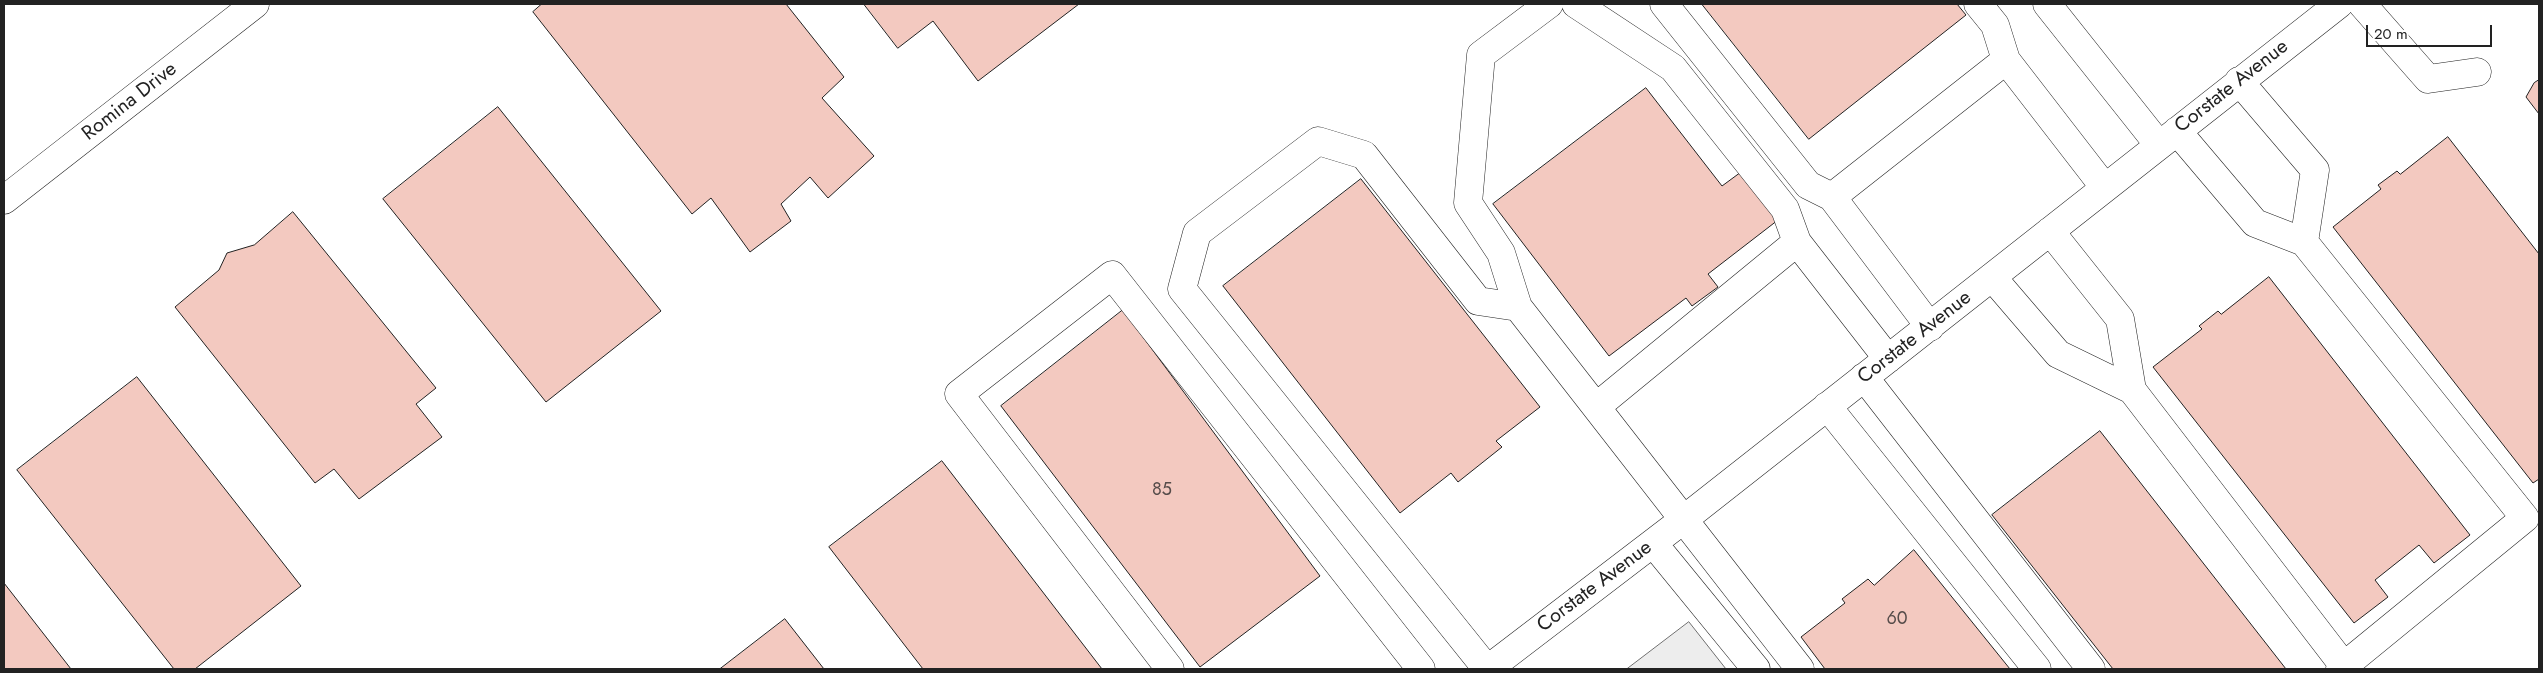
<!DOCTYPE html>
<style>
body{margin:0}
#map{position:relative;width:2543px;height:673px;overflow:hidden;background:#fff;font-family:Jost,sans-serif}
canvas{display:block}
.frame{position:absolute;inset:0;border:5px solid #222;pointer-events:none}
.scale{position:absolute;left:2366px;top:25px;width:126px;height:22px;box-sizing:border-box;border:2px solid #222;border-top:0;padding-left:6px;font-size:15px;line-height:18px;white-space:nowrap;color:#222;-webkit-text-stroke:4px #fff;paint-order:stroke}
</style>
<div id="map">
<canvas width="2543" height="673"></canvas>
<div class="frame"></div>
<div class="scale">20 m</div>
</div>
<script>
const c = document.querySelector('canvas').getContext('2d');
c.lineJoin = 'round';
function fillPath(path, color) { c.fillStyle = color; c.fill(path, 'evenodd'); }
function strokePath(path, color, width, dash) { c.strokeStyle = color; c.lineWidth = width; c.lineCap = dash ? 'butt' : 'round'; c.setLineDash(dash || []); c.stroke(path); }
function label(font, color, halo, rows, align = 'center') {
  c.font = font + ' Jost,sans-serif'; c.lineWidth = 4; c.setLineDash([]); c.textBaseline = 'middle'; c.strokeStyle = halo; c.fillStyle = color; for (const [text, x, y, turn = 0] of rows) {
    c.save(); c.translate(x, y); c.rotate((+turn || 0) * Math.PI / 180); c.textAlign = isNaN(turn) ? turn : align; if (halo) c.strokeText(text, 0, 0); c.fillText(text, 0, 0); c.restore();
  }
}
const parking = new Path2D(`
 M1689 622 1726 669H1627Z`);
fillPath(parking, '#ededed');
strokePath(parking, '#6f6f6f', 1);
const building = new Path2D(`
 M542 4H786L844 77 822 98 874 156 828 198 810 177 781 204 791 221 750 252 711 198 692 214 533 12Z
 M864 4H1079L978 81 933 21 898 48Z
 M1702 4H1957L1966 15 1809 139Z
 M2539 80V114L2526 97 2534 83Z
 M1646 88 1722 186 1741 172 1778 220 1708 274 1718 287 1692 306 1686 298 1609 356 1493 204Z
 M498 107 661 311 546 402 383 199Z
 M2448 137 2539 254V479L2533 483 2333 227 2381 189 2378 185 2397 171 2400 174Z
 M1361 179 1540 407 1496 441 1502 447 1458 482 1451 473 1400 513 1223 286Z
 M293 212 436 388 416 404 442 437 359 499 334 469 315 483 175 307 219 270 227 253 254 245Z
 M2269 277 2470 535 2434 563 2419 545 2375 580 2388 597 2354 623 2153 367 2202 329 2199 326 2218 311 2221 314Z
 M1123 310 1320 576 1200 667 1001 406Z
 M137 377 301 586 195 669H174L17 470Z
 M2100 431 2286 669H2113L1992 515Z
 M942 461 1102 669H923L829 547Z
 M1914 550 2010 669H1825L1801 637 1845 603 1842 599 1868 579 1874 585Z
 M4 583 71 669H4Z
 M785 619 824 669H720Z`);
fillPath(building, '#f3c9c0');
strokePath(building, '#222', 1);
const minor = new Path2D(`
 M1549 4 1481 55 1468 203 1501 253 1518 307 1596 407
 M1576 4 1673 68 1785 209 1797 242
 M1664 4 1808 185 1832 197
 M1978 4 1995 25 2006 60
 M2047 4 2159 145
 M2362 4 2428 79 2477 72
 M2239 81 2315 170 2304 242
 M2177 131 2255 223 2304 242 2525 518 2344 666
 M4 200 255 4
 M2050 231 2120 319 2132 390
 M1992 277 2058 354 2132 390 2344 666 2340 669
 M1930 327 1832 197 2006 60 2105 188
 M1864 377 2091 669
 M1827 406 2037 669
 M1653 543 1756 669
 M1170 669 959 394 1112 275 1421 669
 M1487 669 1182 289 1197 233 1318 141 1364 155 1478 301 1518 307
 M1488 669 1683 520 2339 4
 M1800 669 1596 407 1797 242 1888 359`);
strokePath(minor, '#222', 29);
strokePath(minor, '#fff', 28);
label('18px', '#564c4a', null, [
 ["85",1162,491],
 ["60",1897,620]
]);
label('20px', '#222', '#fff', [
 ["Corstate Avenue",2232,87,-38],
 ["Romina Drive",130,102,-38],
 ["Corstate Avenue",1915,338,-38],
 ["Corstate Avenue",1595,587,-37]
]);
</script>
